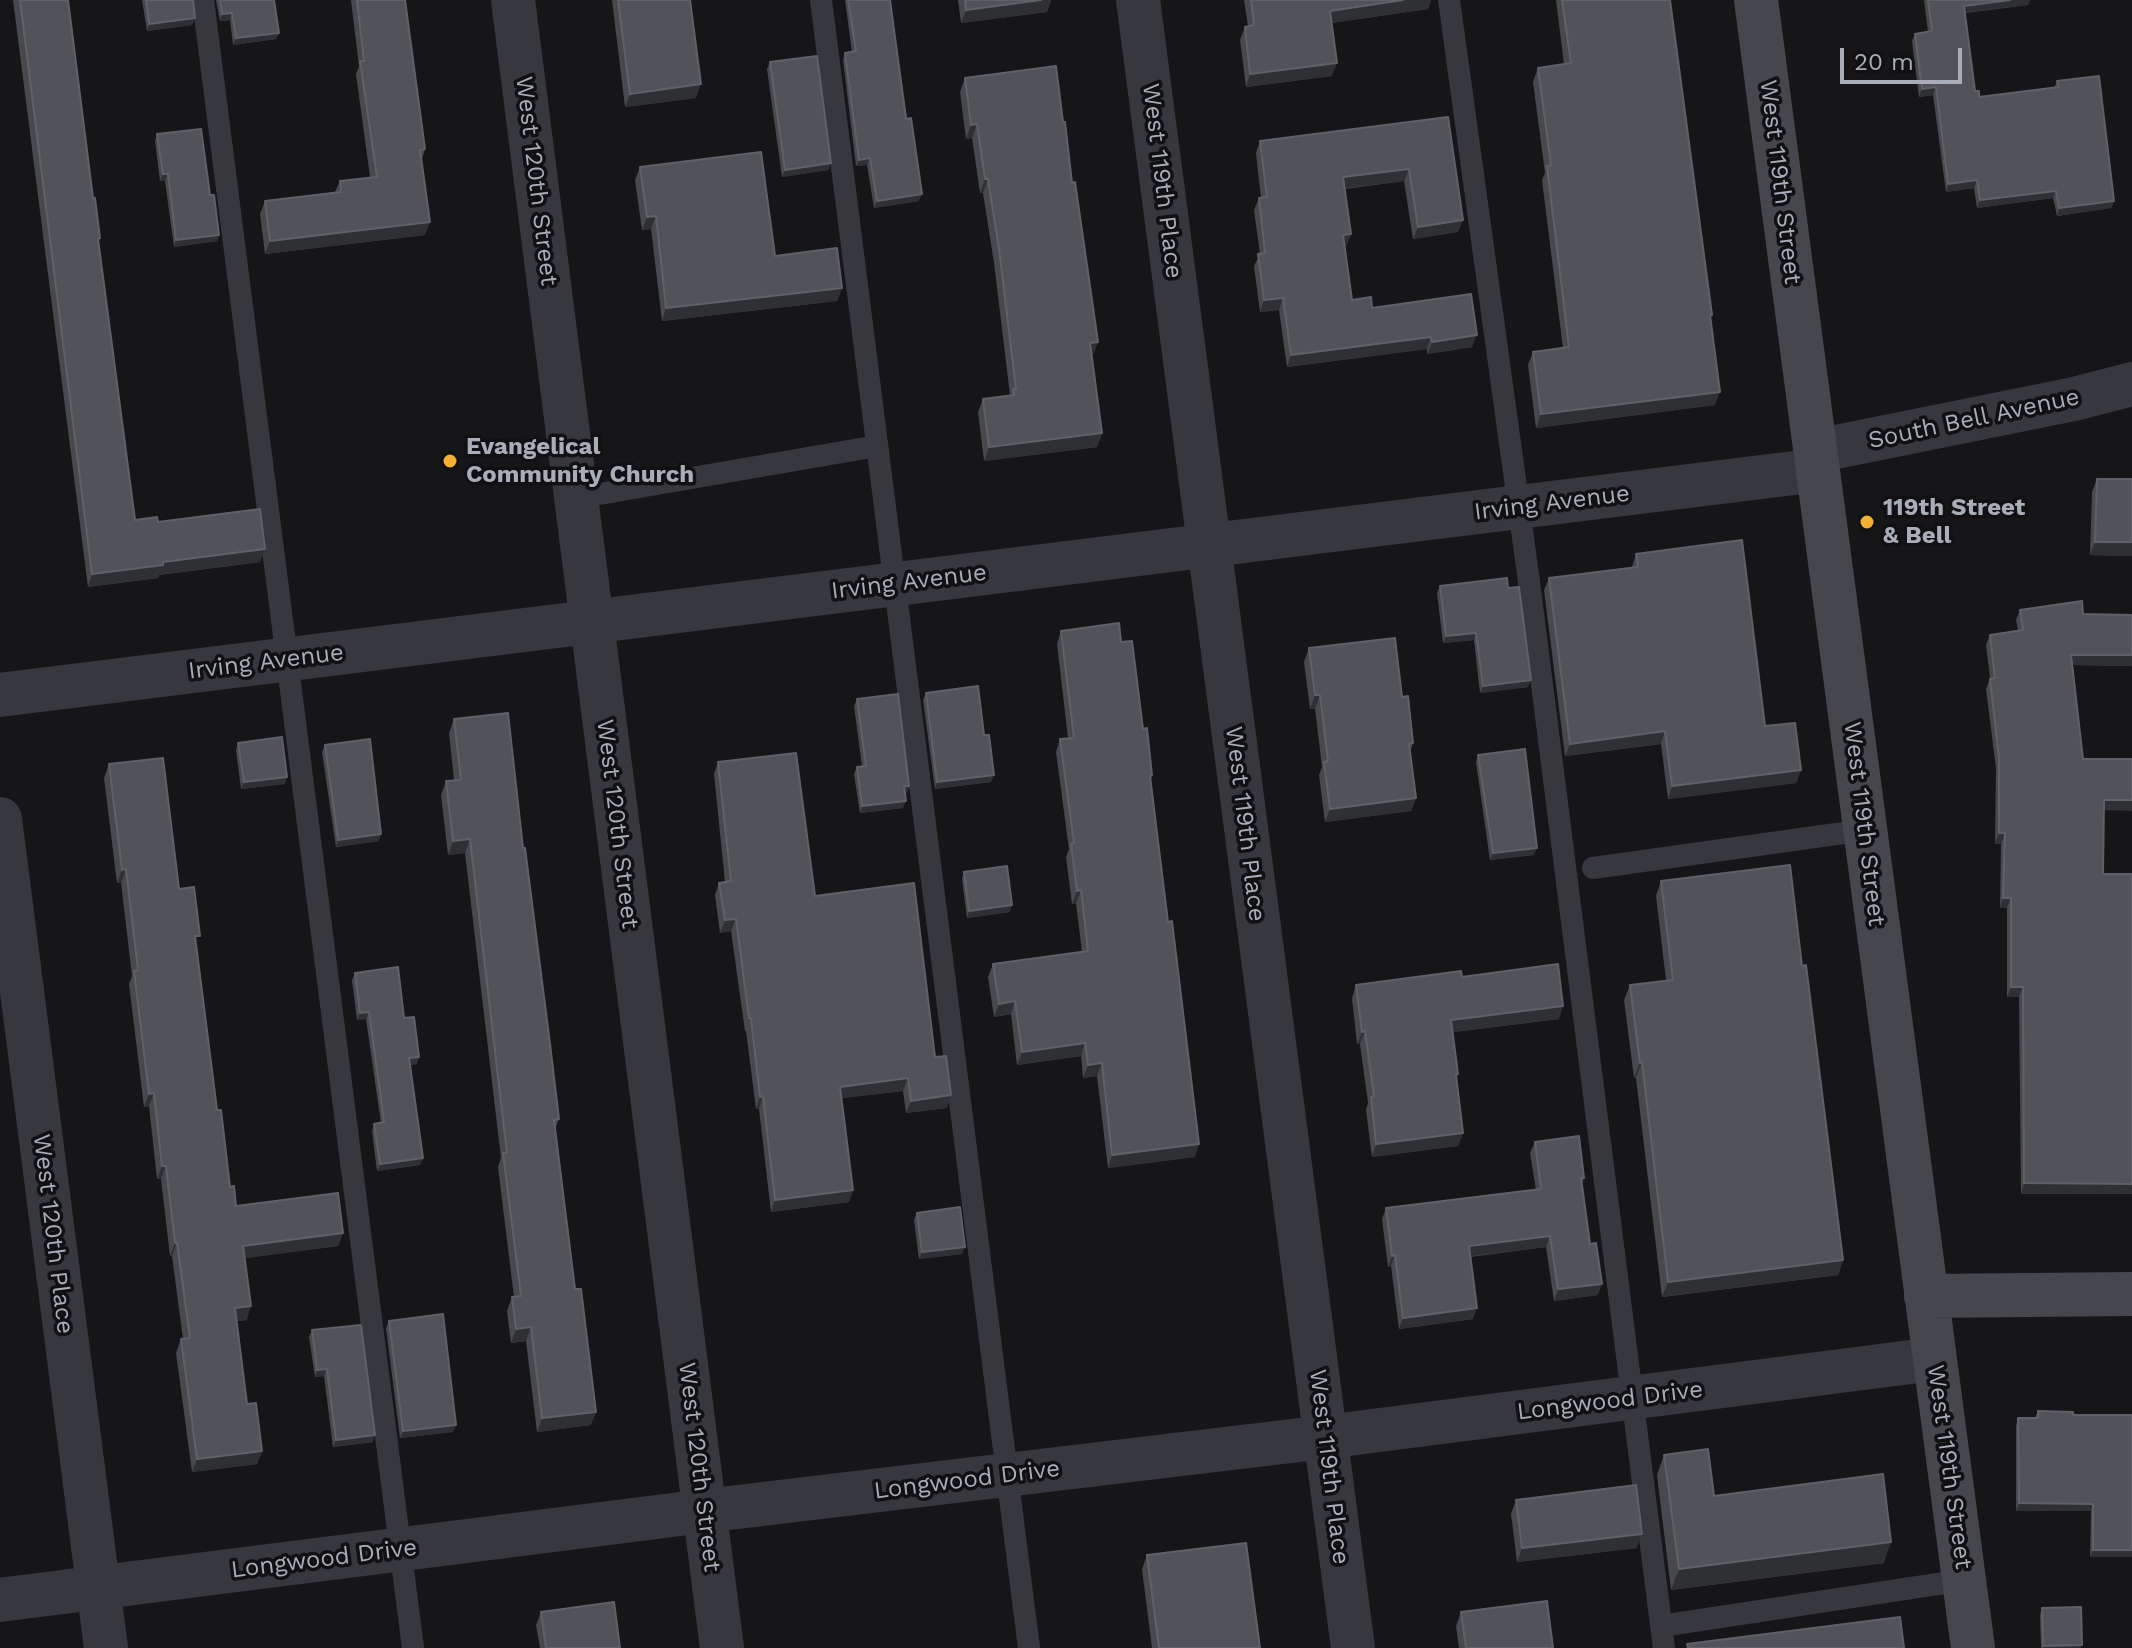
<!DOCTYPE html>
<style>
body{margin:0}
#map{position:relative;width:2132px;height:1648px;overflow:hidden;background:#161618;font-family:"Work Sans",sans-serif}
canvas{display:block}
.scale{position:absolute;left:1840px;top:48px;width:122px;height:36px;box-sizing:border-box;border:4px solid #a8adb8;border-top:0;padding-left:10px;font-size:24px;line-height:28px;white-space:nowrap;color:#a8adb8;-webkit-text-stroke:6px #111113;paint-order:stroke}
</style>
<div id="map">
<canvas width="2132" height="1648"></canvas>
<div class="scale">20 m</div>
</div>
<script>
const c = document.querySelector('canvas').getContext('2d');
c.lineJoin = 'round';
function strokePath(path, color, width, dash) { c.strokeStyle = color; c.lineWidth = width; c.lineCap = dash ? 'butt' : 'round'; c.setLineDash(dash || []); c.stroke(path); }
function fillPath(path, color) { c.fillStyle = color; c.fill(path, 'evenodd'); }
function label(font, color, halo, rows, align = 'center') {
  c.font = font + ' "Work Sans",sans-serif'; c.lineWidth = 7; c.setLineDash([]); c.textBaseline = 'middle'; c.strokeStyle = halo; c.fillStyle = color; for (const [text, x, y, turn = 0] of rows) {
    c.save(); c.translate(x, y); c.rotate((+turn || 0) * Math.PI / 180); c.textAlign = isNaN(turn) ? turn : align; if (halo) c.strokeText(text, 0, 0); c.fillText(text, 0, 0); c.restore();
  }
}
strokePath(new Path2D(`
 M203 0 413 1648
 M821 0 1029 1648
 M1449 0 1528 574 1664 1648
 M576 498 877 446
 M1593 868 1865 830
 M1661 1626 1964 1580`), '#37383d', 22);
strokePath(new Path2D(`
 M513 0 722 1648
 M1138 0 1353 1648
 M1816 451 2074 399 2132 384
 M0 695 1818 470
 M0 819 106 1648
 M0 1600 704 1511 1325 1437 1934 1359`), '#37383d', 44);
strokePath(new Path2D(`
 M1756 0 1973 1648
 M1926 1296 2132 1294`), '#45474d', 44);
fillPath(new Path2D(`
 M13 0H68L98 242 135 520 158 522 260 562 159 575 158 578 88 587Z
 M142 0H193L195 18 192 25 147 31Z
 M216 0H274L279 33 276 39 233 45 230 20 220 21Z
 M351 0H405L425 149 422 159 425 235 265 254 260 214 265 201 335 192 340 181 370 177 356 74 359 66Z
 M612 0H690L696 98 625 107Z
 M845 0H890L919 201 874 208 867 165 856 166 843 60 845 53 852 52Z
 M958 0H1051L1047 12 961 23Z
 M1244 0H1431L1428 9 1331 23 1332 76 1246 87 1240 40 1245 27 1248 26Z
 M1556 0H1670L1712 315 1711 318 1715 405 1536 428 1528 365 1533 352 1563 348 1542 180 1545 173 1533 82 1538 68 1564 64Z
 M1924 0H2030L2028 5 1965 13 1975 91 1979 97 2054 88 2057 81 2114 201 2111 208 2057 216 2053 198 1977 208 1974 188 1946 192 1933 95 1919 97 1912 41 1915 34 1928 32Z
 M770 62 831 163 828 170 782 177 767 69Z
 M965 78 1063 122 1098 342 1092 356 1102 433 1097 447 984 461 978 412 983 399 1010 395 994 263 983 193H980L972 138 966 139 960 92Z
 M1448 117 1458 232 1413 239 1404 181 1345 189 1351 234 1346 246H1345L1352 300 1472 347 1427 354V349L1287 367 1279 310 1260 312 1254 266 1260 254 1254 210 1259 198H1261L1256 153 1260 141Z
 M157 134 210 195 219 235 217 241 174 247 165 181H160L155 141Z
 M640 167 775 256 842 288 837 301 662 321 651 229 642 230 635 180Z
 M2097 479H2132V556L2090 555 2092 492Z
 M1636 554 1765 726 1801 770 1796 783 1668 799 1661 744 1565 756 1544 590 1549 578 1632 567Z
 M1440 586 1528 687 1480 693 1474 640 1443 643 1437 593Z
 M2020 610 2083 614 2132 615V666L2073 665 2083 759 2104 810 2103 874 2132 1194H2021L2019 997H2007V908H2000L2001 844H1995L1996 768 1986 689 1990 678 1986 645 1990 635 2018 631 2016 620Z
 M1061 631 1121 642 1143 729 1152 775 1151 780 1195 1157 1108 1168 1097 1076 1083 1078 1081 1056 1017 1065 1011 1014 994 1017 988 977 993 964 1082 952 1076 903 1072 904 1066 857 1069 849 1056 752 1060 739 1068 738 1057 644Z
 M1309 648 1402 697 1413 743 1410 752 1416 798 1411 811 1325 822 1319 775 1322 767 1315 709H1310L1304 662Z
 M926 693 991 782 935 789 923 700Z
 M857 699 909 786 907 793H904L903 808 860 813 854 774 857 767 862 766 854 706Z
 M454 719 523 848 559 1119 555 1129 591 1425 537 1432 526 1341 511 1343 507 1311 512 1297H514L498 1167 501 1158 465 853 448 855 441 795 446 781 454 780 449 733Z
 M238 743 285 784 241 789 236 750Z
 M325 745 379 841 336 847 322 752Z
 M1478 755 1534 855 1490 860 1476 762Z
 M718 762 815 896 935 1057 947 1108 906 1113 903 1091 842 1098 853 1190 849 1202 771 1212 759 1109H756L746 1031H745L731 931 720 933 715 895 719 883 725 882 714 774Z
 M109 764 179 889 196 944 217 1110 230 1187 236 1206 343 1233 338 1246 245 1258 247 1320 236 1321 247 1404 262 1451 257 1464 192 1472 176 1353 181 1339H183L172 1256H170L161 1179H157L149 1106 144 1107 129 984 132 976 121 883H117L104 778Z
 M964 872 1010 912 967 918 962 879Z
 M1661 881 1802 966 1843 1260 1838 1275 1662 1297 1636 1078H1634L1624 1000 1630 985 1666 980 1656 896Z
 M355 973 404 1018 417 1064 410 1065 423 1158 420 1165 377 1171 372 1131 374 1124 381 1123 366 1019 357 1020 352 980Z
 M1462 977 1559 1019 1453 1032 1458 1074 1456 1079 1463 1133 1458 1146 1372 1157 1366 1110 1368 1103 1360 1044H1357L1352 998 1356 985Z
 M1535 1142 1584 1178 1582 1184 1598 1295 1554 1301 1546 1247 1470 1257 1473 1319 1399 1329 1391 1266 1388 1267 1382 1219 1386 1208 1536 1190 1530 1153Z
 M917 1213 962 1254 919 1259 914 1220Z
 M389 1321 456 1425 453 1432 400 1438 386 1328Z
 M312 1330 373 1442 333 1447 324 1376 315 1377 309 1337Z
 M2038 1411 2073 1415 2132 1557H2090L2091 1511H2016V1426L2018 1418H2035Z
 M1664 1455 1714 1496 1884 1563 1671 1590 1657 1475Z
 M1516 1500 1637 1548 1517 1562 1511 1514Z
 M1147 1555 1260 1648H1152L1142 1569Z
 M2042 1608 2082 1645 2080 1648H2041L2040 1615Z
 M541 1612 620 1648H540L536 1625Z
 M1461 1612 1553 1648H1459L1456 1626Z`), '#47494d');
fillPath(new Path2D(`
 M1041 0H1051L1047 12 961 23 966 10Z
 M1403 0H1431L1428 9 1325 24 1330 11Z
 M2010 0H2030L2028 5 1961 13 1964 6Z
 M232 13 230 20 220 21 222 14Z
 M195 18 192 25 147 31 149 24Z
 M279 33 276 39 233 45 236 38Z
 M1337 63 1332 76 1246 87 1250 74Z
 M701 84 696 98 625 107 630 94Z
 M1936 87 1933 95 1919 97 1922 89Z
 M977 124 972 138 966 139 971 125Z
 M870 158 867 165 856 166 859 160Z
 M831 163 828 170 782 177 785 170Z
 M1409 169 1404 181 1339 189 1343 177Z
 M163 174H168L165 181H160Z
 M985 179H988L983 193H980Z
 M1977 180 1974 188 1946 192 1948 184Z
 M2056 191 2053 198 1977 208 1980 200Z
 M922 194 919 201 874 208 877 201Z
 M2114 201 2111 208 2057 216 2059 208Z
 M656 216 651 229 642 230 647 217Z
 M1463 220 1458 232 1413 239 1418 227Z
 M430 222 425 235 265 254 270 241Z
 M1351 234 1346 246 1339 247 1343 235Z
 M219 235 217 241 174 247 176 240Z
 M842 288 837 301 662 321 666 308Z
 M1283 298 1279 310 1260 312 1264 300Z
 M1477 335 1472 347 1427 354 1432 342Z
 M1431 337 1427 349 1287 367 1291 355Z
 M1098 342 1093 355 1085 356 1090 343Z
 M1720 392 1715 405 1536 428 1541 414Z
 M1102 433 1097 447 984 461 989 447Z
 M2095 542H2132V556L2090 555Z
 M265 549 260 562 159 575 158 578 88 587 92 574 163 562Z
 M1476 633 1474 640 1443 643 1446 636Z
 M2071 655H2132V666L2068 665Z
 M1531 680 1528 687 1480 693 1483 686Z
 M1315 695H1320L1315 709H1310Z
 M1665 731 1661 744 1565 756 1570 744Z
 M1801 770 1796 783 1668 799 1672 786Z
 M994 775 991 782 935 789 937 782Z
 M287 777 285 784 241 789 244 782Z
 M904 786H909L907 793H901Z
 M1416 798 1411 811 1325 822 1330 809Z
 M2104 800H2132V811L2100 810Z
 M906 801 903 808 860 813 862 806Z
 M1999 833H2005L2001 844H1995Z
 M381 834 379 841 336 847 338 840Z
 M470 839 465 853 448 855 453 841Z
 M1537 848 1534 855 1490 860 1493 853Z
 M126 869 121 883H117L122 870Z
 M1081 890 1076 903 1072 904 1077 891Z
 M2003 898H2011L2007 908H2000Z
 M1012 905 1010 912 967 918 969 911Z
 M736 919 731 931 720 933 725 920Z
 M2011 987H2023L2019 997H2007Z
 M1015 1001 1011 1014 994 1017 999 1004Z
 M1563 1006 1559 1019 1447 1033 1451 1020Z
 M369 1012 366 1019 357 1020 360 1013Z
 M1365 1031 1360 1044H1357L1362 1032Z
 M1085 1043 1081 1056 1017 1065 1022 1052Z
 M419 1057 417 1064 406 1065 409 1058Z
 M1642 1062 1636 1078H1634L1640 1063Z
 M1102 1063 1097 1076 1083 1078 1088 1065Z
 M908 1078 903 1091 836 1099 840 1087Z
 M154 1093 149 1106 144 1107 149 1094Z
 M951 1095 947 1108 906 1113 911 1101Z
 M763 1096 759 1109H756L760 1097Z
 M1463 1133 1458 1146 1372 1157 1376 1144Z
 M1199 1144 1195 1157 1108 1168 1112 1155Z
 M423 1158 420 1165 377 1171 380 1164Z
 M162 1166H166L161 1179H157Z
 M2024 1183 2132 1184V1194H2021Z
 M853 1190 849 1202 771 1212 775 1200Z
 M343 1233 338 1246 239 1259 243 1246Z
 M1550 1236 1546 1247 1464 1257 1469 1246Z
 M177 1242 172 1256H170L175 1243Z
 M965 1247 962 1254 919 1259 922 1252Z
 M1395 1255 1391 1266 1388 1267 1392 1256Z
 M1843 1260 1838 1275 1662 1297 1668 1282Z
 M1602 1284 1598 1295 1554 1301 1558 1289Z
 M251 1306 247 1320 230 1322 235 1308Z
 M1477 1308 1473 1319 1399 1329 1403 1318Z
 M531 1327 526 1341 511 1343 516 1329Z
 M327 1369 324 1376 315 1377 317 1370Z
 M596 1412 591 1425 537 1432 542 1418Z
 M456 1425 453 1432 400 1438 403 1431Z
 M375 1435 373 1442 333 1447 336 1440Z
 M262 1451 257 1464 192 1472 197 1459Z
 M2019 1503 2093 1504 2091 1511H2016Z
 M1642 1534 1637 1548 1517 1562 1522 1548Z
 M1891 1542 1884 1563 1671 1590 1679 1569Z
 M2093 1550H2132V1557H2090Z
 M2082 1645 2080 1648H2043V1646Z`), '#2f3033');
const building = new Path2D(`
 M20 0H68L93 198H95L100 238 98 239 135 520 157 517 158 522 260 509 265 549 163 562V565L92 574Z
 M146 0H193L195 18 149 24Z
 M220 0H274L279 33 236 38 232 13 222 14Z
 M357 0H405L425 149 420 150 430 222 270 241 265 201 341 192 340 181 377 177 360 61H364Z
 M618 0H690L701 84 630 94Z
 M848 0H890L906 119 911 118 922 194 877 201 870 158 859 160 845 53 856 51Z
 M965 0H1041L966 10Z
 M1251 0H1403L1330 11 1337 63 1250 74 1245 27 1254 25Z
 M1562 0H1670L1712 315H1710L1720 392 1541 414 1533 352 1569 347 1547 166 1551 165 1538 68 1571 63Z
 M1928 0H2010L1964 6 1975 91H1979V97L2059 87 2057 81 2099 76 2114 201 2059 208 2056 191 1980 200 1977 180 1948 184 1936 87 1922 89 1915 34 1932 31Z
 M817 56 831 163 785 170 770 62Z
 M1056 66 1063 122H1065L1072 183 1075 182 1098 342 1090 343 1102 433 989 447 983 399 1014 395 1013 389H1016L999 249 988 179H985L977 124 971 125 965 78Z
 M1448 117 1463 220 1418 227 1409 169 1343 177 1351 234 1343 235 1352 300 1371 297 1372 308 1471 294 1477 335 1432 342 1431 337 1291 355 1283 298 1264 300 1258 254 1265 253 1259 198 1267 197 1260 141Z
 M201 129 210 195H214L219 235 176 240 168 174H163L157 134Z
 M761 152 775 256 837 248 842 288 666 308 656 216 647 217 640 167Z
 M2097 479H2132V542H2095Z
 M1742 540 1765 726 1795 723 1801 770 1672 786 1665 731 1570 744 1549 578 1638 567 1636 554Z
 M1507 578 1508 588 1519 587 1531 680 1483 686 1476 633 1446 636 1440 586Z
 M2082 601 2083 614 2132 615V655H2071L2083 759H2132V800H2104L2103 874H2132V1184L2024 1183 2023 987H2011V898H2003L2005 833H1999V758L1990 679 1995 678 1990 635 2023 630 2020 610Z
 M1119 623 1121 642 1132 641 1143 729 1147 728 1152 775 1150 776 1168 922 1172 921 1199 1144 1112 1155 1102 1063 1088 1065 1085 1043 1022 1052 1015 1001 999 1004 993 964 1088 951 1081 890 1077 891 1071 844 1074 843 1060 739 1074 738 1061 631Z
 M1395 638 1402 697 1408 696 1413 743 1409 744 1416 798 1330 809 1324 762 1328 761 1320 695H1315L1309 648Z
 M978 686 984 735H989L994 775 937 782 926 693Z
 M898 694 909 786H904L906 801 862 806 857 767 866 766 857 699Z
 M508 713 523 848H525L550 1044 559 1119 554 1120 575 1289H581L596 1412 542 1418 531 1327 516 1329 512 1297 521 1296 503 1153H507L470 839 453 841 446 781 461 780 454 719Z
 M282 737 287 777 244 782 238 743Z
 M370 739 381 834 338 840 325 745Z
 M1525 749 1537 848 1493 853 1478 755Z
 M796 753 815 896 914 883 935 1057 946 1056 951 1095 911 1101 908 1078 840 1087 853 1190 775 1200 763 1096 760 1097 751 1018H749L736 919 725 920 719 883 731 881 718 762Z
 M163 758 179 889 194 887 200 936H195L217 1110H221L230 1187 234 1186 236 1206 338 1193 343 1233 243 1246 251 1306 235 1308 247 1404 256 1403 262 1451 197 1459 181 1339 190 1338 177 1242 175 1243 166 1166H162L154 1093 149 1094 134 971 138 970 126 869 122 870 109 764Z
 M1790 865 1802 966 1806 965 1843 1260 1668 1282 1642 1062 1640 1063 1630 985 1673 980 1661 881Z
 M1007 866 1012 905 969 911 964 872Z
 M1558 964 1563 1006 1451 1020 1458 1074 1456 1075 1463 1133 1376 1144 1371 1097 1374 1096 1365 1031 1362 1032 1356 985 1461 971 1462 977Z
 M398 967 404 1018 414 1017 419 1057 409 1058 423 1158 380 1164 374 1124 384 1122 369 1012 360 1013 355 973Z
 M1579 1136 1584 1178H1581L1590 1244 1596 1243 1602 1284 1558 1289 1550 1236 1469 1246 1477 1308 1403 1318 1395 1255 1392 1256 1386 1208 1541 1189 1535 1142Z
 M960 1207 965 1247 922 1252 917 1213Z
 M443 1314 456 1425 403 1431 389 1321Z
 M361 1325 375 1435 336 1440 327 1369 317 1370 312 1330Z
 M2038 1411 2073 1412V1415H2132V1550H2093V1504L2019 1503 2018 1418H2038Z
 M1708 1449 1714 1496 1883 1474 1891 1542 1679 1569 1664 1455Z
 M1636 1485 1642 1534 1522 1548 1516 1500Z
 M1246 1543 1260 1648H1159L1147 1555Z
 M1547 1601 1553 1648H1466L1461 1612Z
 M614 1602 620 1648H546L541 1612Z
 M2081 1607 2082 1645 2043 1646 2042 1608Z
 M1900 1617 1904 1648H1688L1687 1644Z`);
fillPath(building, '#525359');
strokePath(building, '#5f6168', 2);
for (const [x, y, r, color] of [
 [450,461,8,"#f2b134"],
 [1867,522,8,"#f2b134"]
]) { const dot = new Path2D(); dot.arc(x, y, r, 0, 2 * Math.PI); c.fillStyle = color; c.fill(dot); strokePath(dot, '#111113', 3); }
label('24px', '#a8adb8', '#111113', [
 ["West 120th Street",536,181,83],
 ["West 119th Place",1162,181,83],
 ["West 119th Street",1780,182,83],
 ["South Bell Avenue",1974,419,-12],
 ["Irving Avenue",1552,503,-7],
 ["Irving Avenue",909,582,-7],
 ["Irving Avenue",266,662,-7],
 ["West 120th Street",617,824,83],
 ["West 119th Place",1245,824,83],
 ["West 119th Street",1864,824,83],
 ["West 120th Place",53,1234,83],
 ["Longwood Drive",1610,1401,-7],
 ["West 120th Street",699,1467,83],
 ["West 119th Place",1329,1467,83],
 ["West 119th Street",1949,1467,82],
 ["Longwood Drive",967,1480,-7],
 ["Longwood Drive",324,1559,-7]
]);
label('bold 24px', '#a8adb8', '#111113', [
 ["Evangelical",466,447],
 ["Community Church",466,475],
 ["119th Street",1883,508],
 ["& Bell",1883,536]
], 'left');
</script>
